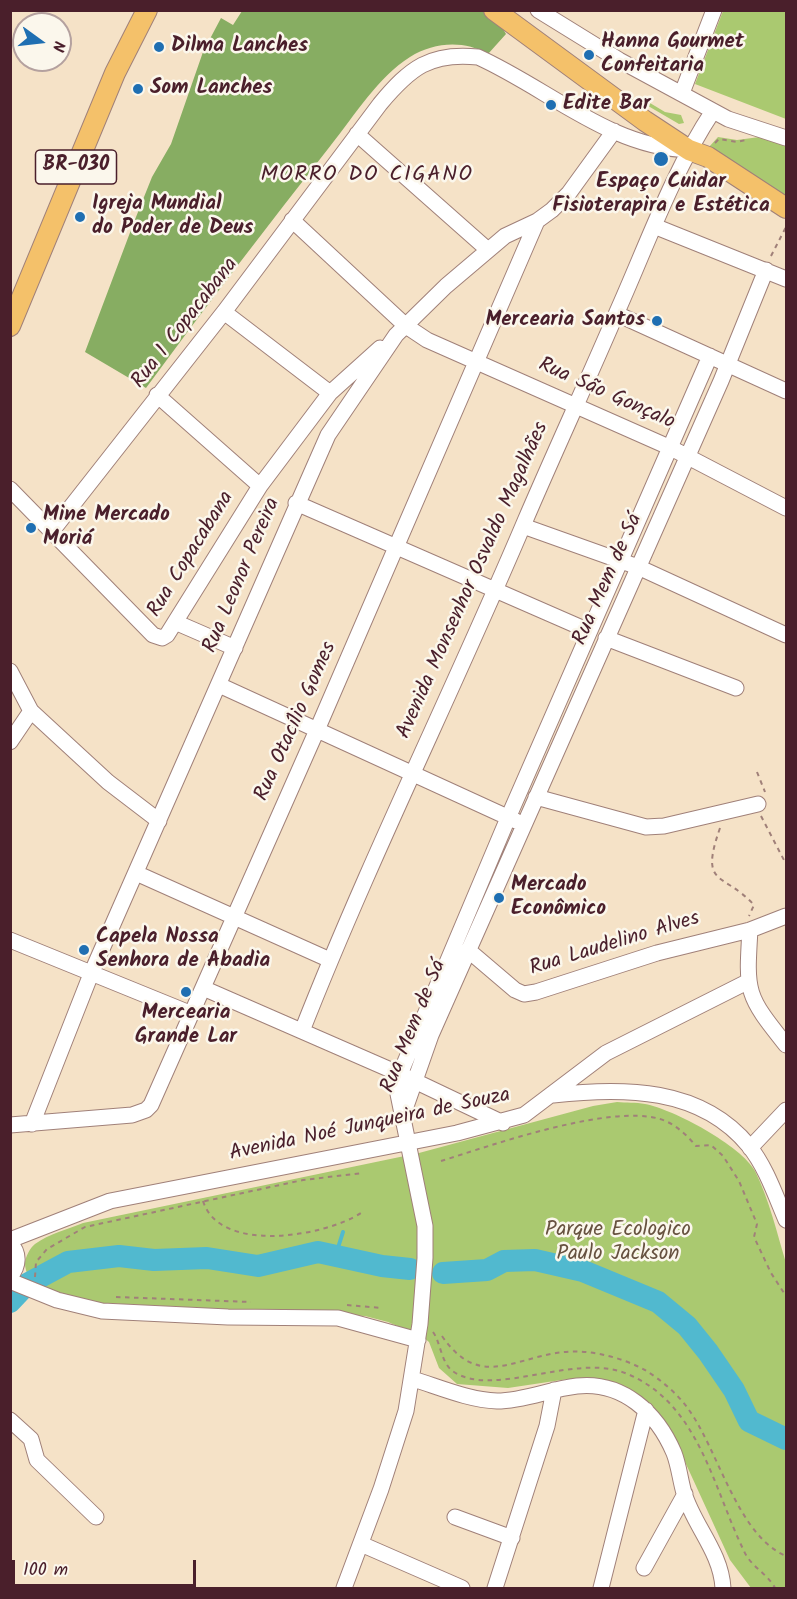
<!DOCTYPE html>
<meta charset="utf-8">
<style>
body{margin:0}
#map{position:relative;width:797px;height:1599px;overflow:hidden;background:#f5e2c7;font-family:Kalam,sans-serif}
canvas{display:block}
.frame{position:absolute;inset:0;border:12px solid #4a1f2b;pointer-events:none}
.north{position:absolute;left:12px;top:12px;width:60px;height:60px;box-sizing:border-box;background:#fbf7ec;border:2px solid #b4a19f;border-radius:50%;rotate:105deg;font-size:16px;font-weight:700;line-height:24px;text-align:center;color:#4a1f2b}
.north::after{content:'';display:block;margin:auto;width:21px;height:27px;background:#1f6fb2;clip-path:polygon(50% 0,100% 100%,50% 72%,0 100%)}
.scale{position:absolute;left:12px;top:1560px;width:184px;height:27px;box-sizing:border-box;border:3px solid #4a1f2b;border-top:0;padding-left:8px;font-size:18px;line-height:21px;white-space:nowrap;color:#4a1f2b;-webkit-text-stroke:4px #fbf7ec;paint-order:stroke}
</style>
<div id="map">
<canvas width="797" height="1599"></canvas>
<div class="frame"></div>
<div class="north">N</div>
<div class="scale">100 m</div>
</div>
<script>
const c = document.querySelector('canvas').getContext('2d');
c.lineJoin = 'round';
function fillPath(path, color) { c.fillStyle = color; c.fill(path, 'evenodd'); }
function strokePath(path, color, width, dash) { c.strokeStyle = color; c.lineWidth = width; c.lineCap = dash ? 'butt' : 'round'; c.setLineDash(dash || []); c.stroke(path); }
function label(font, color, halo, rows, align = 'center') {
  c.font = font + ' Kalam,sans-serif'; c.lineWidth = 5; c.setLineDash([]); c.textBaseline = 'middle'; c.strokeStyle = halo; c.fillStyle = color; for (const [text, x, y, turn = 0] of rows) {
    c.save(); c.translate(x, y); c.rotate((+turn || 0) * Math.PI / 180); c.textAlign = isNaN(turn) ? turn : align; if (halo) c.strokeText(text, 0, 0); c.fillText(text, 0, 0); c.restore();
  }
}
fillPath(new Path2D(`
 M723 11H786V119L695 84Z
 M645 100 665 112 681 115 684 123 679 124 643 103Z
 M767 136 786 143V192L784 198 709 147 718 137 737 140Z
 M617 1102C626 1103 636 1102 645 1104 673 1109 742 1146 755 1171 769 1199 777 1233 786 1263V1588H751L730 1560 680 1451 656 1411 640 1396 625 1387 604 1380 568 1379 508 1388 457 1384 439 1368 429 1342 423 1337 388 1322 365 1316 103 1303C78 1299 27 1297 25 1264 25 1257 30 1248 35 1244 49 1234 68 1229 83 1223L419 1153 593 1106Z`), '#aac970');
fillPath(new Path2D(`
 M369 10H481L499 22 506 34 488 54C464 40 434 42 410 57 378 77 355 115 331 145 268 225 206 306 146 388L85 352 134 222 152 177 171 144 203 52 221 18 233 25 242 11Z`), '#87ad62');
strokePath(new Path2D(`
 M336 1254 343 1232`), '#51b9cf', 4);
strokePath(new Path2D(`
 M443 1273 487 1270 504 1261 535 1260 583 1271 658 1302 687 1326 708 1352 734 1390 749 1421 786 1439
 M10 1302 27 1284 68 1262 119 1256 154 1260 207 1258 258 1266 318 1252 382 1266 410 1269`), '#51b9cf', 22);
const minor = new Path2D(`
 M538 10 619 60 728 119 786 138
 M682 93 714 10
 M357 134 488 250
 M292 220 406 326 427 340 671 448 786 508
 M654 226 786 279
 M224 312 330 393
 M617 314 786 391
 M157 395 260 486
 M10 489 153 635 162 638 167 635 260 486 330 393 380 348
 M296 503 589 631
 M523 526 638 567 786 635
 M52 531 224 312 380 104C410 68 430 52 478 57 547 88 611 148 689 150
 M175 622 235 648
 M606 638 736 688
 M10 671 31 711 108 782 159 821
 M219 685 516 821
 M10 742 31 711
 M536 797 646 827 664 826 758 804
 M136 873 330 960
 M750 930C746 993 746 995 786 1045
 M10 940 192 1014
 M468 950 515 990 524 994 536 992 657 953 750 930 786 916
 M203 988 400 1074 503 1123
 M302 1031C370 858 453 691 525 521 555 451 587 382 617 312 647 245 672 173 713 111
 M553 1095C623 1087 701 1087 749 1146 766 1167 776 1197 786 1220
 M404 1112 431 1035 721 381 766 270
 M32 1124 91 974 328 435 396 335 446 286 505 236 537 221 552 210 569 193 614 131
 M10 1125 132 1115 146 1110 151 1105 317 730 537 221
 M750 1148 786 1110
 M10 1240 110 1201 457 1133 524 1115 606 1053 747 982
 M10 1243C20 1253 19 1266 10 1277
 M10 1281 57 1300 102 1311 228 1317 338 1318 418 1340
 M413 1379C439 1387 469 1400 497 1401 524 1401 550 1389 577 1386 623 1381 657 1413 674 1453 679 1466 680 1479 684 1493 694 1526 721 1552 723 1588
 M10 1420 31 1439 37 1460 96 1517
 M455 1517 512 1538
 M361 1544 462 1588
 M644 1568 685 1494
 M344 1588 381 1489 406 1411 420 1324 425 1258V1226L398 1094 400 1074 508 818 710 356
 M495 1588 547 1426 554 1390
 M601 1588 646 1410`);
const major = new Path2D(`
 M494 10 645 121 689 150 708 157 786 208
 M10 326 115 73 147 10`);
strokePath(minor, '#a08079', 17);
strokePath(major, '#a08079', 22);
strokePath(new Path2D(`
 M715 143 719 139 737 142 746 140
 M771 256 786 227
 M757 772 765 792
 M761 816 786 864
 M720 828C699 888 723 871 754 905L749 916
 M441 1161C493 1145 608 1104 660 1119 674 1123 687 1135 696 1146L711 1145 723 1156 739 1181 757 1224 754 1237 771 1273 786 1296
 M203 1201C220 1255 326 1236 361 1213
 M35 1277 36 1262 47 1249 85 1227 303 1180 363 1173
 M116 1297 251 1302
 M347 1305 382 1308
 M433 1332C441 1343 441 1364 454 1372 494 1398 574 1353 625 1373 699 1402 713 1488 744 1551 751 1567 767 1573 775 1588
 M442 1336C477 1387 509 1361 556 1353 585 1348 619 1356 645 1370 661 1380 678 1394 689 1410 718 1450 738 1536 786 1556`), '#a08079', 2, [4.5, 4.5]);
strokePath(minor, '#fff', 15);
strokePath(major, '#f4c16a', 20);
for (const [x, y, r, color] of [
 [159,47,6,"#1f6fb2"],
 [589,55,6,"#1f6fb2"],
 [138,89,6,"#1f6fb2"],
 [551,105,6,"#1f6fb2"],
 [661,159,8,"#1f6fb2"],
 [80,217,6,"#1f6fb2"],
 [657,321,6,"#1f6fb2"],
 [31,528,6,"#1f6fb2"],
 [499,898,6,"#1f6fb2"],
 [84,950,6,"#1f6fb2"],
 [186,992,6,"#1f6fb2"]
]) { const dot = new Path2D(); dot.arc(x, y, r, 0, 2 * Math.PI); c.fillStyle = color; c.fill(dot); strokePath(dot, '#fbf7ec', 2); }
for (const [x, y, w] of [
 [76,167,81]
]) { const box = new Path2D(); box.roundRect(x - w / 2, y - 17, w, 34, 4.5); c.fillStyle = '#fbf7ec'; c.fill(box); strokePath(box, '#4a1f2b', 1.5); }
label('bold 20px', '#4a1f2b', null, [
 ["BR-030",76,167]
]);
label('bold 21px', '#4a1f2b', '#fbf7ec', [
 ["Hanna Gourmet",601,43],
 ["Confeitaria",601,67],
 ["Dilma Lanches",171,47],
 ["Som Lanches",150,89],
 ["Edite Bar",563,105],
 ["Espaço Cuidar",661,183,"center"],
 ["Fisioterapira e Estética",661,207,"center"],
 ["Igreja Mundial",92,205],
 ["do Poder de Deus",92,229],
 ["Mercearia Santos",645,321,"right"],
 ["Mine Mercado",43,516],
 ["Moriá",43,540],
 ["Mercado",511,886],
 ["Econômico",511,910],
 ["Capela Nossa",96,938],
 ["Senhora de Abadia",96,962],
 ["Mercearia",186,1014,"center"],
 ["Grande Lar",186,1038,"center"]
], 'left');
label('21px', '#4a1f2b', '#fbf7ec', [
 ["Rua 1 Copacabana",186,324,-52],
 ["Rua São Gonçalo",606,395,24],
 ["Rua Copacabana",192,555,-58],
 ["Rua Leonor Pereira",243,576,-67],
 ["Rua Mem de Sá",609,580,-66],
 ["Avenida Monsenhor Osvaldo Magalhães",474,581,-66],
 ["Rua Otacílio Gomes",297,722,-66],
 ["Rua Laudelino Alves",615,945,-17],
 ["Rua Mem de Sá",415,1027,-68],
 ["Avenida Noé Junqueira de Souza",370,1126,-12]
]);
label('21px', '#675240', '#fbf7ec', [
 ["Parque Ecologico",618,1231],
 ["Paulo Jackson",618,1255]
]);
c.letterSpacing = '1.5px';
label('22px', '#4a1f2b', '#fbf7ec', [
 ["MORRO DO CIGANO",367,176]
]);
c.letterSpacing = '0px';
</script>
